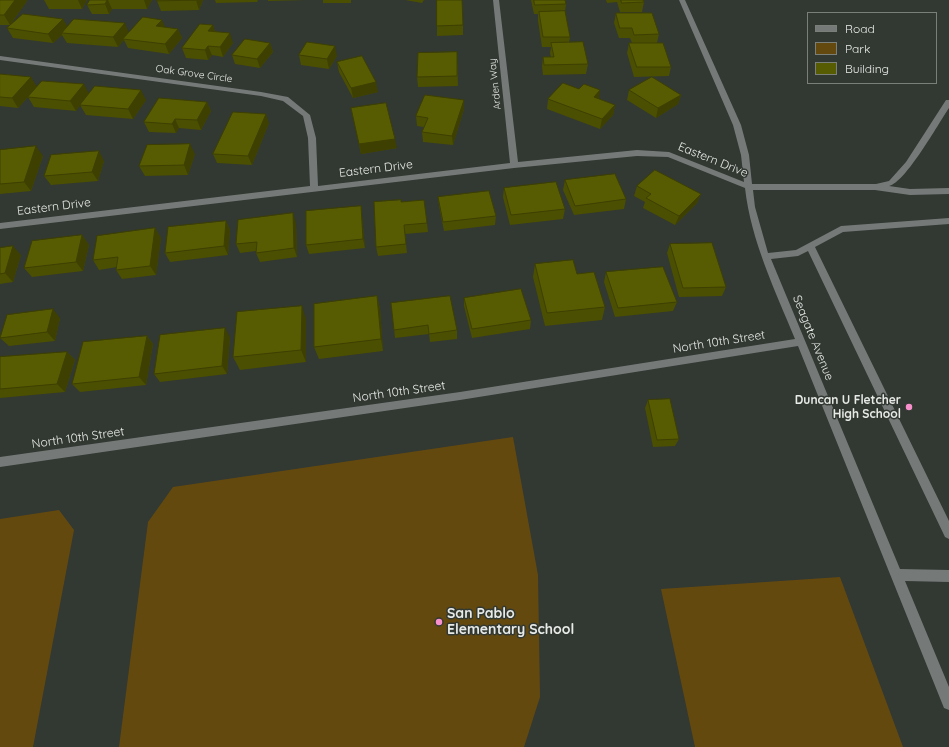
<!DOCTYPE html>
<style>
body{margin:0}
#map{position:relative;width:949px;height:747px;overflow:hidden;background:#323832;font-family:Quicksand,sans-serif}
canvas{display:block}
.legend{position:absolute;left:807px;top:12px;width:130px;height:72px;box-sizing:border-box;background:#323832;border:1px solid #7a7f7a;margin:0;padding:5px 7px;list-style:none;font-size:12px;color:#e7eae7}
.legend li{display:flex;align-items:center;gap:8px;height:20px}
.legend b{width:20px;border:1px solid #7a7f7a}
</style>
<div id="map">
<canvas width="949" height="747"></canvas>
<ul class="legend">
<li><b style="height:5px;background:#757a79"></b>Road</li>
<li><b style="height:11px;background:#64490f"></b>Park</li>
<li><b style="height:11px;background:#575c02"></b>Building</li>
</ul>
</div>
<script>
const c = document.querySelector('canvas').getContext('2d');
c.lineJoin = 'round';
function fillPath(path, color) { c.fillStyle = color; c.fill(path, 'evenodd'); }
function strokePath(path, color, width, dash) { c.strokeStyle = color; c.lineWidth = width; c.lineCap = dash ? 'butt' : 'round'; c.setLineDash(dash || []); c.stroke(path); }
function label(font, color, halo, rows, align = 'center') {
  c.font = font + ' Quicksand,sans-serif'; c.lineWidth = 3; c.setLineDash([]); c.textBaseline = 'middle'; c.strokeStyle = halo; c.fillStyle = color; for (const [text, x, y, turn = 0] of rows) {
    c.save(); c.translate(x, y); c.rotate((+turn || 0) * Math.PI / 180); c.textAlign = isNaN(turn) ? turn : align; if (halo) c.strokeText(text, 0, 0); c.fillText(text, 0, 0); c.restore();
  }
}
fillPath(new Path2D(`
 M513 437 538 575 540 697 524 747H119L148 522 173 487Z
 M59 510 74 530 33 747H0V519Z
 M840 577 903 747H695L661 589Z`), '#64490f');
fillPath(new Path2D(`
 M493 0H499L518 162 637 150 669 152 744 182 741 155 733 125 679 0H685L741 125 749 155 752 184H876L889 181 906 162 946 100H949V108C938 124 906 182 889 186L910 189 949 188V194L910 195 875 190H753L755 207 768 253 796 250 841 226 949 218V224L843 232 815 247 949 521V539L945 537 808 251 798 256 771 259 900 569 949 570V582L905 581 949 687V710L944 708 798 346 460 400 0 467V457L460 392 795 339C775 290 751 241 745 188L668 157 637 156 514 168 0 229V223L310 186 308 138 303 116 283 101 261 96 0 60V56L261 92 288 97 310 115 316 138 318 186 510 163Z`), '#757a79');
fillPath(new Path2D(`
 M0 0H27V1L10 25H0Z
 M44 0H87L82 9H49Z
 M90 0H152L147 9H112L109 14H92L87 5Z
 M158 0H203L199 10 161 11 157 1Z
 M215 0H258L257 2 216 3Z
 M268 0H307L268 1Z
 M323 0H351V3H323Z
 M405 0H424L422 3Z
 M531 0H565L566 4 565 12 570 37 569 43 588 64 586 74 543 75 542 67 543 57H551L550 53 551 47H542L538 21V14H534Z
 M606 0H643L644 2 642 12H620L617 2 607 3Z
 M616 13 659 34 657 43 671 67 669 76 634 77 627 53 629 43H632L630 38H619L614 23Z
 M213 25 215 32 233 43 223 57 212 55 208 60 186 58 182 48Z
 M463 25V35L437 36V26Z
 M67 27 129 32 165 27 178 29 182 38 169 54 128 48 124 40 118 47 67 43 62 35 53 43 13 38 7 28Z
 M270 43 273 52 260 68 235 64 232 55Z
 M457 52 458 86 418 87 417 77Z
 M299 55 337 56 329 69 301 65Z
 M337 62 378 92 353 98 339 72Z
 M0 74 37 87 146 100 133 119 86 115 80 105 76 111 34 107 28 97 18 108 0 106Z
 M629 90 681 95 678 104 656 118 627 100Z
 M548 99H599L615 105 613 115 600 129 547 109Z
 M464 100V109L453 145 423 142 422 132 424 127 417 126 416 116Z
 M207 102 211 111 201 130 179 128 176 133 149 132 144 122Z
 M351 108 397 148 361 154Z
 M269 123 252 165 217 163 213 154Z
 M0 150 43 156 31 191 0 194Z
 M195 154 188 175 145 176 139 166Z
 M104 161 98 181 51 185 44 176Z
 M565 180 626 199 624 209 574 215 563 190Z
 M637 186 701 194 697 203 675 225 643 208 645 202 634 196Z
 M504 188 565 209 563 219 510 225 503 197Z
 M438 197 496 216 495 225 444 231 439 206Z
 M401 202 427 223 428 232 405 234 407 253 378 256 376 247Z
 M361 206 362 216 365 248 309 254 306 245Z
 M226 221 230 230 228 255 170 262 165 253Z
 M296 223 297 257 260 262 256 253V251L240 253 236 244Z
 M155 228 161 238 156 275 122 279 116 270 117 267 99 270 93 260Z
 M82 235 89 245 83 271 32 277 24 268Z
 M670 244 726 287 722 296 679 297 667 253Z
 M0 248 21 255 13 282 0 284Z
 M535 264 577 274 605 307 602 320 545 326 533 277Z
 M606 272 677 302 673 311 615 317 604 282Z
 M377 296 380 309 383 351 319 359 314 347Z
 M464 298 531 320 530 329 472 338 464 306Z
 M391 303 457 330V339L430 342 429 334 395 338Z
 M60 318 55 341 9 346 0 338Z
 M306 319V362L240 370 233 357Z
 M147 336 153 344 146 385 80 392 72 384Z
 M230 337 227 374 160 382 154 374Z
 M67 352 75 360 65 392 0 398V357Z
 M648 400 679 439 675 446 653 447 645 408Z`), '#4b4f02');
fillPath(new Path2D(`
 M15 0H27V1L10 25 4 15Z
 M78 0H87L82 9Z
 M107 0H108L112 9 109 14 105 4Z
 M144 0H152L147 9Z
 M196 0H203L199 10Z
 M63 19 69 29 62 33V35L53 43 48 34Z
 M162 20 166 29 156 26Z
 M125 23 129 33 123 39 124 40 118 47 113 37Z
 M213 25 216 35 208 31Z
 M178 29 182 38 169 54 165 44Z
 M230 33 233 43 223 57 220 47Z
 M270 43 273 52 260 68 257 59Z
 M208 46 212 55 208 60 205 50Z
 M335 46 337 56 329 69 327 59Z
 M31 77 37 87 18 108 12 98Z
 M376 82 378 92 353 98 351 88Z
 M84 84 89 94 76 111 70 101Z
 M141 90 146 100 133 119 128 109Z
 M600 90 599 100 594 97Z
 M681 95 678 104 656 118 658 108Z
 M464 100V109L453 145 452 136Z
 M207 102 211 111 201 130 197 120Z
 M615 105 613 115 600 129 602 119Z
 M266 114 269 123 252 165 248 156Z
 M175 119 179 128 176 133 172 124Z
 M395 139 397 148 361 154 359 144Z
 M190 144 195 154 188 175 184 165Z
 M36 146 43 156 31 191 24 182Z
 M99 151 104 161 98 181 92 172Z
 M701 194 697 203 675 225 679 216Z
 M361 206 362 216 365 248 363 239Z
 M293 213 296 223 297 257 294 248Z
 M226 221 230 230 228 255 224 246Z
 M155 228 161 238 156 275 150 266Z
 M82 235 89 245 83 271 76 262Z
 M13 246 21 255 13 282 5 273Z
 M377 296 380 309 383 351 381 339Z
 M302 306 306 319V362L301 350Z
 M53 309 60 318 55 341 47 332Z
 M225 328 230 337 227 374 222 366Z
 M147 336 153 344 146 385 139 377Z
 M67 352 75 360 65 392 57 384Z`), '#3d4001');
const building = new Path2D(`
 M0 0H15L4 15H0Z
 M90 0H107L105 4 87 5Z
 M158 0H196L157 1Z
 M437 0H462L463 25 437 26Z
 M534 0H565L566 4 535 5Z
 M621 0H643L644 2 622 3Z
 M565 11 570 37H543L539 12Z
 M616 13H652L659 34 634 35 632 28H620Z
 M23 14 63 19 48 34 7 28Z
 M143 17 162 20 156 26 178 29 165 44 123 39Z
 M74 19 125 23 113 37 62 33Z
 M200 24 213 25 208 31 230 33 220 47 208 46 205 50 182 48Z
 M245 39 270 43 257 59 232 55Z
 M307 42 335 46 327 59 299 55Z
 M583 42 588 64 544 65 543 57H554L551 43Z
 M629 43H663L671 67H637Z
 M457 52V76L417 77 418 53Z
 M362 56 376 82 351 88 337 62Z
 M0 74 31 77 12 98 0 97Z
 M652 77 681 95 658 108 629 90Z
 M42 81 84 84 70 101 28 97Z
 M563 83 579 89 584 84 600 90 594 97 615 105 602 119 548 99Z
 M95 86 141 90 128 109 80 105Z
 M425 95 464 100 452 136 422 132 428 118 416 116Z
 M159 98 207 102 197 120 175 119 172 124 144 122Z
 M386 103 395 139 359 144 351 108Z
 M233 112 266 114 248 156 213 154Z
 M190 144 184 165 139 166 147 145Z
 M36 146 24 182 0 184V150Z
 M99 151 92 172 44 176 51 155Z
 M655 170 701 194 679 216 646 198 651 194 637 186Z
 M615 174 626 199 575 206 565 180Z
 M556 182 565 209 511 215 504 188Z
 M489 191 496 216 443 222 438 197Z
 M401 200V202L424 200 427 223 404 225 406 244 376 247 374 202Z
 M361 206 363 239 306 245V211Z
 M293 213 294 248 256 253 257 242 236 244 238 220Z
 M226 221 224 246 165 253 168 227Z
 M155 228 150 266 116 270 118 257 93 260 97 236Z
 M82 235 76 262 24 268 32 241Z
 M712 243 726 287 683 288 670 244Z
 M13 246 5 273 0 274V248Z
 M573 260 577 274 594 272 605 307 547 313 535 264Z
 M663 267 677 302 618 308 606 272Z
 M521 289 531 320 472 329 464 298Z
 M377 296 381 339 314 347V304Z
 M450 296 457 330 429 334 428 325 394 330 391 303Z
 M302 306 301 350 233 357 237 312Z
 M53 309 47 332 0 338 7 315Z
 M225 328 222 366 154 374 160 335Z
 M147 336 139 377 72 384 83 342Z
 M67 352 57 384 0 389V357Z
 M670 399 679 439 657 440 648 400Z`);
fillPath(building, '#575c02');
strokePath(building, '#3d4001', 1);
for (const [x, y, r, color] of [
 [909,407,4,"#f890cb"],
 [439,622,4,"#f890cb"]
]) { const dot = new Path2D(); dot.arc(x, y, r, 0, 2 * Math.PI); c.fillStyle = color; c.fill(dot); strokePath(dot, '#323832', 1.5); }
label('10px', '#e7eae7', '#323832', [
 ["Oak Grove Circle",194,74,8],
 ["Arden Way",495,84,-96]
]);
label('12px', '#e7eae7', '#323832', [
 ["Eastern Drive",713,160,22],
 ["Eastern Drive",376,169,-7],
 ["Eastern Drive",54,207,-7],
 ["Seagate Avenue",813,338,68],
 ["North 10th Street",719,342,-9],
 ["North 10th Street",399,392,-8],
 ["North 10th Street",78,438,-8]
]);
label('bold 12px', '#e7eae7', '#323832', [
 ["Duncan U Fletcher",901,400],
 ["High School",901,414]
], 'right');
label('bold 14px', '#e7eae7', '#323832', [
 ["San Pablo",447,614],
 ["Elementary School",447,630]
], 'left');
</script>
